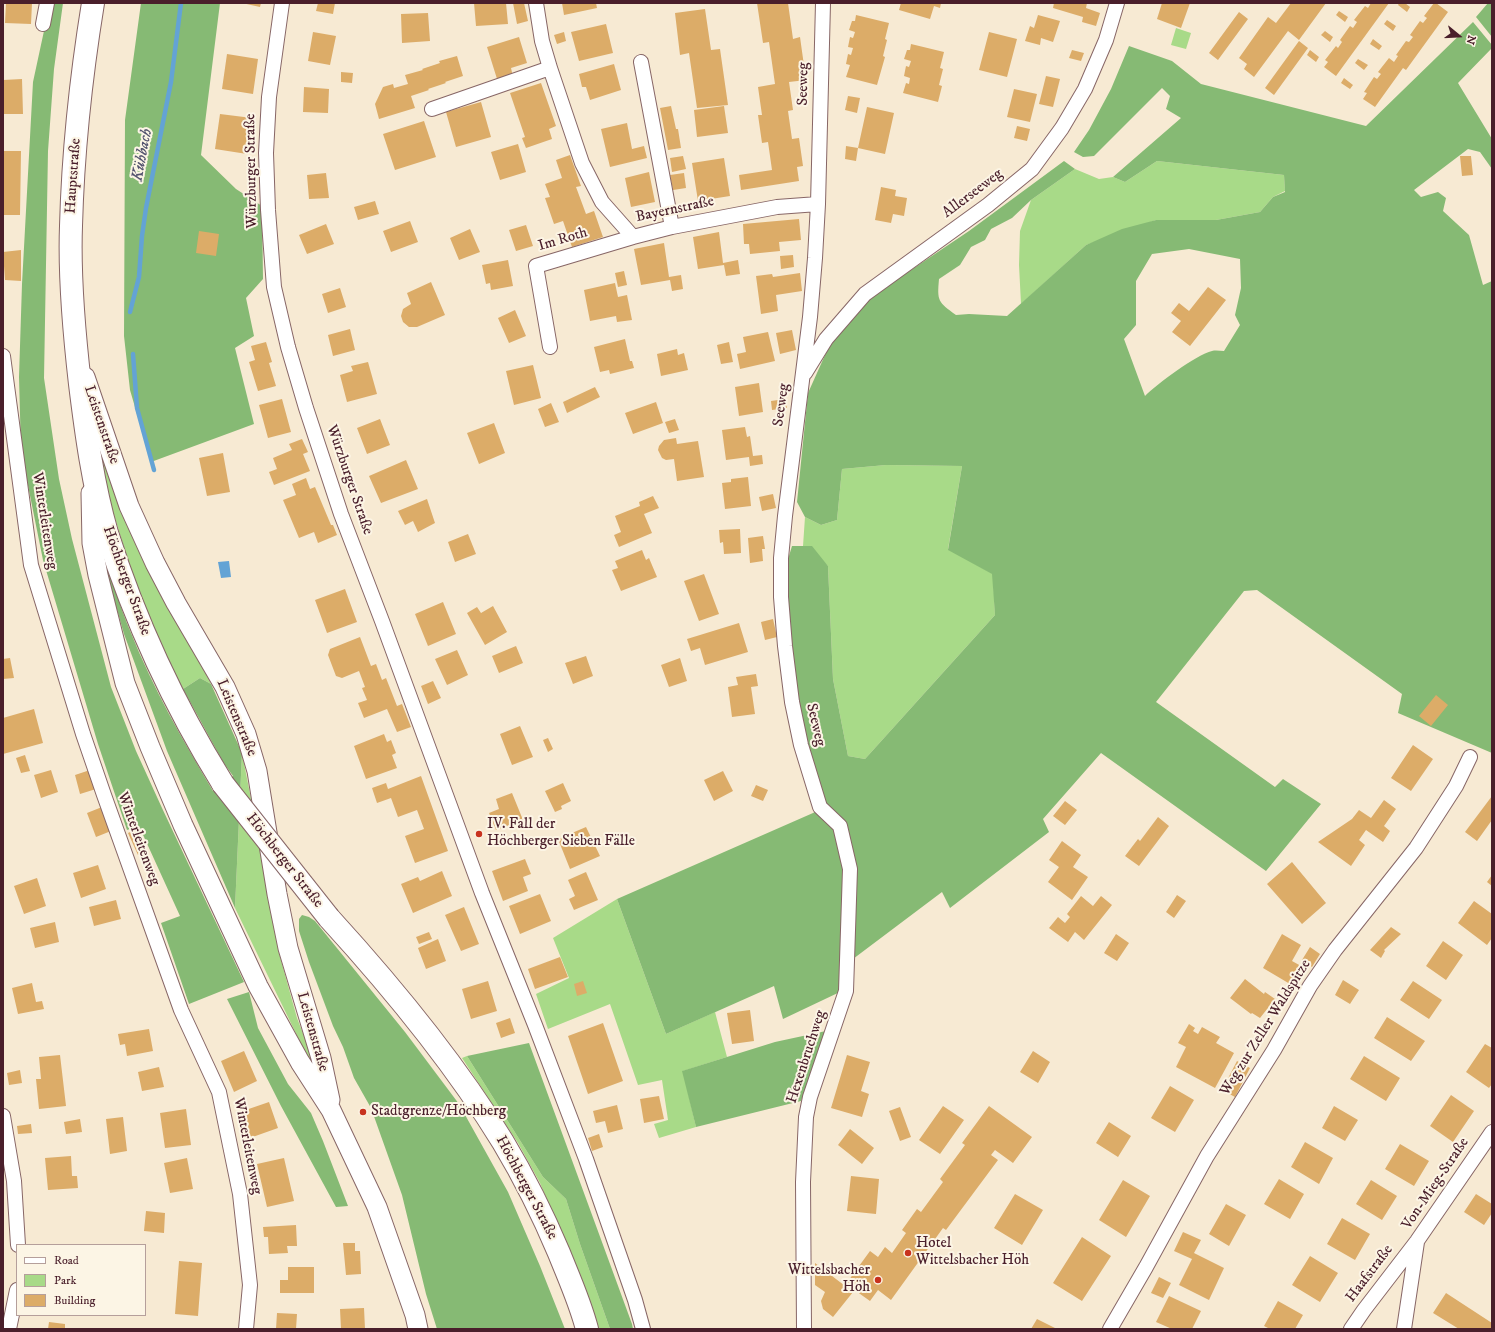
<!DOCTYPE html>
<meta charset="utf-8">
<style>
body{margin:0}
#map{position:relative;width:1495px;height:1332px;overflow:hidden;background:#f7ead3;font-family:"IM FELL DW Pica",serif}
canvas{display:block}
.frame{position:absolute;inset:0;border:4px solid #4a1f2b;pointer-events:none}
.legend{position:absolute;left:16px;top:1244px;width:130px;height:72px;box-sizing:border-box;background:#fcf5e5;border:1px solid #b59f9b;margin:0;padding:5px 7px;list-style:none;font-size:12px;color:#4a1f2b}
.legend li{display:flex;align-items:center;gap:8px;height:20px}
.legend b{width:20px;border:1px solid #b59f9b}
.north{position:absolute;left:1439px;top:16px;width:40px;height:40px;-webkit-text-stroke:3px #fcf5e5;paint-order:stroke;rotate:108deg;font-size:11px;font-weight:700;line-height:16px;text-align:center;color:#4a1f2b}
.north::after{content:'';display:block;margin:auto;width:14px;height:18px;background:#4a1f2b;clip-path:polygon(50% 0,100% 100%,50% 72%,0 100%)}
</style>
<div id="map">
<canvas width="1495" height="1332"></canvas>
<div class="frame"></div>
<ul class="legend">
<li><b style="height:5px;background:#fff"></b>Road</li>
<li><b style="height:11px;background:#a8da88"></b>Park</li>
<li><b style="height:11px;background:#dcac68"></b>Building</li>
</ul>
<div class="north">N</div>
</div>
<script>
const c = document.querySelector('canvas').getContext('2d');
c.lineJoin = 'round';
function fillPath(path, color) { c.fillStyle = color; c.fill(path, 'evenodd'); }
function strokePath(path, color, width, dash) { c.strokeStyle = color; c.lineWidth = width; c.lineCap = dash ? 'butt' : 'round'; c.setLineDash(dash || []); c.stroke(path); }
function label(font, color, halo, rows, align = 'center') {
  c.font = font + ' "IM FELL DW Pica",serif'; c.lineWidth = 4; c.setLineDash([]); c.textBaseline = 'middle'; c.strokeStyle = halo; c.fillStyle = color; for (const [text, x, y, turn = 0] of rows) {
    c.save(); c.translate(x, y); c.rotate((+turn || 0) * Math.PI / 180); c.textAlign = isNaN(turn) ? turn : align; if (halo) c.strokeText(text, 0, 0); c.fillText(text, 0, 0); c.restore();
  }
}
fillPath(new Path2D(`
 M1176 28 1191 33 1186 49 1171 45Z
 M1157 161 1284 175 1285 191 1273 197 1260 212 1216 220H1156L1086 245 1021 304 1019 265 1020 231 1031 200 1075 169 1099 179 1113 177 1125 182Z
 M97 442C113 488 128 534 152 577 171 613 195 646 211 684L200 678 183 689 147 622 110 502Z
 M886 465 962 466 948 549 993 574 995 615 865 759 848 756 833 679 828 566 803 546 805 517 821 525 837 520 842 469Z
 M242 753 264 865 279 953 297 1018 321 1079 319 1081 235 908Z
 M617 899 666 1034 715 1012 727 1057 683 1071 696 1127 659 1138 654 1124 668 1120 662 1080 638 1085 610 1004 548 1029 536 994 569 978 553 938Z
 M467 1056 543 1177 566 1199 580 1244 610 1329H598L588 1299 565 1242 540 1183 518 1143 462 1058Z`), '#a8da88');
fillPath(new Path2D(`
 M50 3H63L54 69 48 151 44 378 59 479 72 539 111 687 136 751 162 808 244 982 189 1004 161 923 180 916 139 826 127 830 98 744 43 560 21 451 19 377 22 284 33 82Z
 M141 3H220L201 155 236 189 262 206 263 279 246 298 254 336 235 348 254 424 151 462 130 390 124 336 125 120Z
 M1488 3H1492V37L1476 17Z
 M1473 22 1492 45V48L1458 83 1492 139V169L1480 152 1468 149 1414 190 1421 197 1438 192 1446 198 1443 211 1469 235 1483 285 1492 281V753L1398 713 1402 694 1257 590 1244 591 1156 702 1275 787 1283 779 1321 804 1266 871 1101 753 1043 819 1049 832 950 908 942 892 845 965 842 991 783 1019 774 986 666 1034 617 899 813 813 824 806 805 747 788 641 786 566 792 546H812L828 566 833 679 848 756 865 759 995 615 992 574 948 550 962 466 886 465 842 469 837 520 821 525 805 517 797 502 808 393 830 344 865 301 969 231 1064 161 1075 169 1031 200 1012 218 991 229 985 240 971 247 960 265 939 279C937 301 938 302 956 315L969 314 1007 316 1086 245 1122 229 1156 220H1216L1260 212 1273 197 1285 192 1284 175 1157 161 1125 182 1113 177 1181 118 1166 109 1170 96 1162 88 1094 156 1083 157 1074 152 1089 130 1111 89 1129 46 1172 61 1201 84 1366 126ZM1189 249 1240 259 1241 288 1235 315 1240 325 1224 351C1220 351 1216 350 1212 351 1196 355 1157 384 1145 396L1124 339 1136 325V281L1152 254Z
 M99 547C111 575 119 605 131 633 153 688 182 739 213 791L233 776 223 762 183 689 200 678 211 684 242 753 235 908 167 751 124 634Z
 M302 915 309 917 315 921 405 1032 459 1104 508 1192 540 1266 565 1329H437L426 1294 402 1195 371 1108 354 1078 343 1047 333 1026 309 962 299 931V919Z
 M249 992 258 1028 288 1084 311 1113 323 1141 348 1206 336 1207 281 1106 227 999Z
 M826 1031 801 1101 696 1127 682 1071 775 1042Z
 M529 1043 632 1324 633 1329H610L580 1244 566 1199 543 1177 467 1056Z`), '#86ba74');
fillPath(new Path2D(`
 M229 561 231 577 221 578 218 562Z`), '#63a3d5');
strokePath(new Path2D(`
 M130 312 139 277 142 236 146 208 171 82 181 3
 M133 354 137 408 154 470`), '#63a3d5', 4.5);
fillPath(new Path2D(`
 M6 3H32L31 24 5 23Z
 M242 3H261L260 7Z
 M318 3H335L333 14 316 11Z
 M474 3H506L508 24 476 26Z
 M513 3H524L528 21 517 24Z
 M562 3H596L597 8 564 15Z
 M757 3H788L793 39 800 37 806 80 789 82 793 110 788 111 792 139 799 138 803 166 797 167 799 181 741 190 739 175 772 170 768 142 762 143 758 115H762L758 87 775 84 769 42 763 43Z
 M901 3H941L940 8 934 6 930 19 899 10Z
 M1054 3H1087L1086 8 1100 13 1096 26 1082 22 1083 17 1053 8Z
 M1162 3H1190L1181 28 1157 19Z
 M1291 3H1326L1299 40 1288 31 1254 77 1244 69 1247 64 1239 58 1268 17 1276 23Z
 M1371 3H1389L1336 76 1324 67 1328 62 1325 60 1336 46 1338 48 1342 42 1340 40 1350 26 1353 28 1357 22 1354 20 1365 6 1368 8Z
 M1399 3H1405L1410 7 1407 12 1398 5Z
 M1434 3H1436L1448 12 1406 70 1403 68 1375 107 1363 99 1367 93 1364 92 1374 77 1377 79 1381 74 1378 72 1389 58 1394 62 1398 56 1396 55 1406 41 1409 42 1413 37 1410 35 1420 21 1423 23 1427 18 1424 16Z
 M705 9 711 50 720 49 728 105 697 108 689 53 680 55 675 13Z
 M1339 11 1348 17 1345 22 1336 15Z
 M1239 12 1248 19 1218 60 1209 53Z
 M428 13 430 41 402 43 401 14Z
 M856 15 889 23 885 39 887 40 883 56 885 57 877 85 846 77 850 65 846 64 848 54 851 55 853 48 848 47 850 37 853 38 855 32 849 30 852 21H855Z
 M1038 15 1060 21 1053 42 1041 38 1040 45 1025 41 1030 26 1034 28Z
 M1387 20 1396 26 1393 31 1384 24Z
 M606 24 613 53 579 61 571 32Z
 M1325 31 1333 37 1330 42 1321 35Z
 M313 32 336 36 330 65 308 61Z
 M564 32 566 41 557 44 554 35Z
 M989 32 1017 39 1007 77 979 70Z
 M519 37 527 63 511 68 513 77 498 82 487 47Z
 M1373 39 1382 46 1379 50 1370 44Z
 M1299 41 1308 48 1274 95 1265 88Z
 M911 44 944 52 940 68 943 69 939 85 942 86 938 102 903 93 906 83 909 84 910 78 904 76 906 66 909 67 911 61 904 59 907 50H910Z
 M1072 50 1084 53 1081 61 1069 58Z
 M1310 50 1319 57 1316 62 1307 55Z
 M227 54 258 59 253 94 222 89Z
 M457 56 463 76 445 82 446 83 428 89 429 90 411 96 415 108 379 119 375 104 383 87 393 84 394 88 408 84 405 75 423 70 422 69 440 63 439 61Z
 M1358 59 1368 65 1364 70 1355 63Z
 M614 64 621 90 590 100 586 87H582L579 74Z
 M341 72 353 73 352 83 341 82Z
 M1046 76 1060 79 1053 107 1039 104Z
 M1344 78 1353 85 1350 89 1341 83Z
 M22 79 23 114H3V80Z
 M541 83 556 126 549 129 552 139 526 148 522 138 525 137 510 93Z
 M304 87 329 89 328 113 303 112Z
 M1014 89 1037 94 1030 122 1007 117Z
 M848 96 860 98 857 113 845 110Z
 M481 102 491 137 456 147 446 112Z
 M671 106 676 129H678L681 148 668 150 660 108Z
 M724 106 728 133 697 137 694 110Z
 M867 107 894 113 885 154 858 148Z
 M220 114 252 118 247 154 215 149Z
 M424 121 436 157 395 170 383 134Z
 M627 123 632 149 644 146 647 158 610 167 601 129Z
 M1017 126 1030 129 1027 141 1014 138Z
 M518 144 526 172 500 180 491 152Z
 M846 146 858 148 856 161 845 159Z
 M3 151H21L20 215H3Z
 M570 155 581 186 576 187 586 214 594 211 603 237 572 247 563 221 554 224 545 198 550 197 545 184 562 178 556 160Z
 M683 156 686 169 672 172 670 158Z
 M1460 156H1471L1473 175 1462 176Z
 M724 158 730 196 698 201 692 163Z
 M649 172 655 202 631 207 625 178Z
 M326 173 329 198 309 199 307 175Z
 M684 173 686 188 673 190 670 175Z
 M881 187 896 190 895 196 907 198 904 216 893 214 891 223 875 220Z
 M375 201 379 214 358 220 354 207Z
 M799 219 801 240 779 242 780 251 750 254 749 244H744L743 224Z
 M410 221 418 242 391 252 383 231Z
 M326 224 334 244 307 254 299 235Z
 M526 225 533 246 516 251 509 230Z
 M470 229 480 252 459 260 450 238Z
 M199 231 219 234 216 256 196 253Z
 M719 232 723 263 738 260 740 274 726 276 724 265 698 269 693 237Z
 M664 243 669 277 681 275 683 289 672 291 670 280 641 285 634 249Z
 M21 250V281L5 280 3 252Z
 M793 255 794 267 781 269 780 256Z
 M508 260 513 286 491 290 490 283 486 284 482 265Z
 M624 271 627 285 618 287 615 273Z
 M800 273 802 291 776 295 778 311 761 314 756 276 772 274 773 277Z
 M431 282 445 315 417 327H409L403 322 401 316 403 309 411 304 407 293Z
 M615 283 618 297 627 295 632 320 617 322 616 316 590 321 584 290Z
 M1208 287 1226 300 1190 346 1172 332 1181 321 1171 313 1179 303 1189 311Z
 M340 288 346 307 328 313 322 294Z
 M515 310 526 336 509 343 498 318Z
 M350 329 355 350 333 356 328 335Z
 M792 330 796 350 780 354 776 333Z
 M768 332 775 361 740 369 737 354 746 352 743 337Z
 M625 339 630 361H632L634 368 610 374 609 370 600 372 594 347Z
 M266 342 272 362 269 363 276 386 258 391 249 362 255 360 251 346Z
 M729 342 733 362 721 364 717 345Z
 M677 349 678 355 684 353 688 370 661 376 657 354Z
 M368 362 377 394 347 402 340 375 353 371 351 366Z
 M533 365 541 398 514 405 506 371Z
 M759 383 763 412 739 416 735 387Z
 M595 387 600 397 567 413 563 402Z
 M282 399 291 432 268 438 259 405Z
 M785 399 787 408 772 410 771 401Z
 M656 402 663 423 633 434 625 413Z
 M551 403 559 422 545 427 538 409Z
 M380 419 390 445 367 454 357 428Z
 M675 419 679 430 669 433 665 422Z
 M494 423 505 453 479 464 467 433Z
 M745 427 747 437 750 436 753 456 762 455 763 464 750 466 749 457 726 460 722 430Z
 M676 438 677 444 698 441 704 477 677 481 674 459 666 460 662 458 658 450 659 446 664 440Z
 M302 439 308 452 303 454 310 471 274 485 269 472 277 469 273 458 292 450 289 444Z
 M223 453 230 492 207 496 199 458Z
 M406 460 418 489 381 503 369 476Z
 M748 477 751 506 725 509 722 483 731 482V479Z
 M306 478 310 489 315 487 331 525H333L337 535 318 543 314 532 299 538 283 500 296 495 292 484Z
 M773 494 776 508 762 511 759 497Z
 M653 496 659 508 644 514 652 533 619 547 614 535 621 532 615 516 640 506 639 502Z
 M427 499 435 523 418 532 413 521 405 525 398 511Z
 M740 529 741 553 724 554 723 542 720 543 719 530Z
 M468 534 476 554 455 562 448 542Z
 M763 536 765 549H762L763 561 750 563 748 538Z
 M642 550 646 560 649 558 657 577 621 591 612 570 618 568 615 561Z
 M704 574 719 614 699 621 684 581Z
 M345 589 357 622 327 633 315 600Z
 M443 602 456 634 428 646 415 614Z
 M493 606 507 632 485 645 467 613 477 607 481 613Z
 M773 619 777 637 765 640 761 622Z
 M739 623 748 652 705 665 700 648 691 651 687 639Z
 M360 637 371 666 376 664 382 680 386 678 397 706 402 704 411 727 397 732 387 709 364 718 358 703 367 700 362 688 365 687 359 671 342 678 336 676 328 655 330 649Z
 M516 646 523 663 499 673 492 656Z
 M457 650 468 675 447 685 435 659Z
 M586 656 593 676 573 684 565 663Z
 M10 658 14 678 3 679V659Z
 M680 658 687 681 669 687 661 665Z
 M756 674 758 686 751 687 755 714 732 717 728 687 738 685 736 677Z
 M433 681 441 698 428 704 421 686Z
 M1436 695 1448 705 1431 726 1419 716Z
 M34 709 43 743 3 754V718Z
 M520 726 533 757 512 765 500 734Z
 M384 734 387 742 391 740 396 753 392 755 397 768 366 779 354 746Z
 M548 738 553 749 548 752 543 740Z
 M1413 745 1433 759 1411 791 1391 778Z
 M25 755 30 771 21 773 16 758Z
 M51 770 58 792 41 798 34 775Z
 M90 770 96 789 80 794 75 775Z
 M723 771 733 791 714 801 704 780Z
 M421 776 448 851 415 863 405 836 424 829 417 810 398 817 391 798 377 803 372 788 386 783 388 789Z
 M563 783 571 801 561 806 562 809 555 812 545 791Z
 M756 785 768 790 763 801 751 796Z
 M512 793 523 820 496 830 489 813 499 809 496 799Z
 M1492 796V820L1477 841 1465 832Z
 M1384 800 1396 809 1384 826 1390 831 1383 842 1366 830 1359 840 1365 845 1351 866 1318 842 1352 819 1359 810 1371 818Z
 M1065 801 1077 810 1065 825 1053 816Z
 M102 807 111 831 96 837 87 813Z
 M1158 817 1169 826 1139 866 1125 856 1138 839 1140 841Z
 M586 827 600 856 570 869 558 839Z
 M137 829 147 851 138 855 128 833Z
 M1062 841 1081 855 1073 867 1088 877 1072 900 1048 882 1059 867 1049 860Z
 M525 859 531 874 523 877 528 891 503 901 492 871Z
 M1292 862 1326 903 1302 924 1267 884Z
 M98 865 106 889 81 898 73 873Z
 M442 871 452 896 413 913 401 884 418 877 420 881Z
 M586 872 598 900 574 910 569 899 575 896 568 880Z
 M1492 875V886L1487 882Z
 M37 878 46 906 24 914 14 886Z
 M540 894 551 921 520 934 509 906Z
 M1177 895 1186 901 1174 918 1166 912Z
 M1081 896 1093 906 1101 896 1112 905 1084 940 1075 932 1068 942 1049 928 1058 917 1065 923 1070 917 1067 914Z
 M116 900 121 919 94 926 89 907Z
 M1474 901 1492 914V938L1487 945 1458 923Z
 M464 907 479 944 461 951 445 915Z
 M55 922 59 942 35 948 30 928Z
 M1391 927 1401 934 1384 950 1385 951 1381 958 1370 950Z
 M429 932 432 939 419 944 416 937Z
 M1116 934 1129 943 1117 961 1104 953Z
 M1282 934 1301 945 1292 961 1301 966 1290 984 1263 968Z
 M438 939 446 961 426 969 418 948Z
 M1443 941 1463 955 1446 980 1426 966Z
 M1310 947 1320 954 1312 967 1302 960Z
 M560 957 568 977 535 989 528 969Z
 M1245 979 1264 994 1265 992 1275 999 1260 1018 1252 1013 1251 1014 1230 998Z
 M1343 980 1359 990 1350 1004 1335 995Z
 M488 981 497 1011 471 1019 462 989Z
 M583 981 587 993 577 996 574 984Z
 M1413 981 1442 1000 1429 1019 1400 1000Z
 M32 983 36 1002 42 1001 44 1009 18 1014 12 988Z
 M750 1010 754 1041 732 1044 727 1013Z
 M1387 1017 1425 1041 1411 1061 1374 1038Z
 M510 1018 515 1033 501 1038 496 1023Z
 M603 1023 623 1081 588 1094 568 1036Z
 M1189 1024 1195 1028 1193 1031 1198 1034 1202 1027 1220 1037 1216 1043 1234 1053 1215 1088 1176 1067 1186 1047 1178 1043Z
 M149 1029 153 1051 127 1056 125 1044 120 1045 118 1034Z
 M1485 1044 1492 1048V1084L1489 1088 1466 1072Z
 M244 1051 257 1081 234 1092 221 1061Z
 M1033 1051 1050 1062 1038 1083 1020 1072Z
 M60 1055 66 1106 39 1109 36 1079H41L39 1057Z
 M847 1055 870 1062 861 1091 869 1094 862 1117 831 1108Z
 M1364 1056 1400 1078 1386 1101 1350 1079Z
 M1237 1061 1250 1068 1235 1097 1222 1090Z
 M159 1067 164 1087 142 1091 138 1072Z
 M20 1070 22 1083 9 1085 7 1073Z
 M1170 1086 1194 1100 1175 1132 1151 1118Z
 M1451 1095 1474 1111 1453 1142 1430 1126Z
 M659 1096 664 1119 644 1123 640 1099Z
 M269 1102 278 1128 247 1139 237 1113Z
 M617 1105 623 1129 608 1133 605 1121 596 1123 593 1111Z
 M943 1106 964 1120 940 1154 919 1140Z
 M989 1106 1032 1137 1013 1163 995 1150 991 1155 998 1160 946 1230 943 1228 891 1300 878 1290 870 1301 846 1284 870 1251 878 1257 885 1247 892 1253 906 1233 902 1230 917 1209 921 1212 943 1182 940 1179 965 1145 962 1143Z
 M1334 1106 1358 1120 1345 1141 1322 1128Z
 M900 1107 911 1137 900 1141 889 1111Z
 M186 1109 191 1145 165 1148 160 1113Z
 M123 1117 127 1151 110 1154 106 1119Z
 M80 1119 82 1132 66 1134 64 1122Z
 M1109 1122 1131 1136 1118 1157 1096 1143Z
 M31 1124 32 1133 18 1134 17 1126Z
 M850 1129 874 1148 862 1164 838 1145Z
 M599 1134 603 1147 592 1151 588 1138Z
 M1305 1142 1333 1158 1319 1184 1291 1167Z
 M1400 1144 1429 1161 1414 1186 1385 1169Z
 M71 1156 72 1176H77L78 1188 48 1190 45 1158Z
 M187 1158 193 1189 170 1193 164 1163Z
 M284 1158 294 1201 267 1207 257 1164Z
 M851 1176 879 1179 876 1214 847 1211Z
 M1279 1179 1304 1194 1290 1219 1264 1204Z
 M1123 1180 1150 1196 1126 1237 1099 1220Z
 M1371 1180 1397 1196 1382 1220 1356 1204Z
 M1015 1194 1043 1210 1022 1245 994 1228Z
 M1476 1194 1492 1204V1213L1484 1225 1464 1212Z
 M1226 1204 1246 1215 1229 1246 1209 1234Z
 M146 1211 165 1213 164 1233 144 1231Z
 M1342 1218 1370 1234 1355 1260 1327 1244Z
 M296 1225 297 1246H287L288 1253 269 1254 268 1237H264L263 1227Z
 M1183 1232 1201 1240 1194 1253 1224 1268 1209 1300 1179 1285 1192 1259 1174 1251Z
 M1082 1237 1111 1256 1082 1301 1053 1283Z
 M343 1243H355V1251H360L361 1274 346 1275Z
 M1310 1256 1338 1273 1320 1302 1292 1285Z
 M179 1261 202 1263 198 1316 175 1314Z
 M815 1263 853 1292 833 1317 823 1309 821 1301 825 1292 815 1285Z
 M288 1267H314V1293H280V1280H288Z
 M1159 1277 1171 1283 1163 1298 1151 1293Z
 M1446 1293 1492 1323V1329H1459L1433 1313Z
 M1169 1296 1201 1311 1192 1329H1172L1156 1322Z
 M1278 1301 1303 1315 1295 1329H1270L1264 1326Z
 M364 1308 365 1329H341L340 1309Z
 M277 1313 297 1314 296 1329H276Z
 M1037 1319 1057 1329H1031Z
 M49 1322 65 1324V1329H48Z`), '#dcac68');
const minor = new Path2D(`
 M282 3 269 97 266 153 268 210 274 287 288 347 306 408 341 514 382 621 482 893 535 1025 586 1159 635 1300 643 1329
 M536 3 542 41 550 68 582 163 602 202 633 237 672 227 777 207 818 204
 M43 24 47 3
 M641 62 672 227
 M432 109 550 68
 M550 347 536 266 633 237
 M3 356 31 565 83 734 104 795 181 1010 219 1092 240 1194 250 1285 246 1329
 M805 373 826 339 865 294 988 205 1032 169 1062 128 1085 89 1106 40 1117 3
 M3 1116 14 1181 18 1245
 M9 1329 17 1290
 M804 1329 803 1182 806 1117 810 1097 846 991 850 869 840 826 820 807 801 745 792 702 785 646 781 597V558L785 516 810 317 815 258 818 204 823 3
 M1110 1329 1146 1267 1207 1156 1274 1050 1310 986 1335 950 1416 848 1456 786 1470 757
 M1351 1329 1364 1310 1417 1241 1492 1132
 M1404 1329 1417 1242`);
const secondary = new Path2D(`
 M85 377 129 506 155 563 176 603 225 687 246 734 257 771 277 894 288 948 321 1058 330 1100
 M91 493 92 543 98 575 125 683 150 747 183 825 258 986 300 1062 331 1110 377 1207 415 1315 418 1329`);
const primary = new Path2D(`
 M93 3C81 77 73 151 71 226 69 279 74 332 80 384 86 433 93 485 107 533 135 621 174 705 223 784
 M329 918C392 987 454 1062 503 1142 524 1177 543 1215 559 1253 569 1278 580 1302 587 1329`);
strokePath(minor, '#876666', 16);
strokePath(secondary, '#876666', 21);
strokePath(primary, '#876666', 24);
strokePath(minor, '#fff', 14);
strokePath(secondary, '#fff', 19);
strokePath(primary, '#fff', 22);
const primaryBridge = new Path2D(`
 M223 784 329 918`);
strokePath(primaryBridge, '#876666', 24, []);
strokePath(primaryBridge, '#fff', 22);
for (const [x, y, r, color] of [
 [479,834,4,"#c8321e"],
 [363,1112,4,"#c8321e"],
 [908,1253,4,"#c8321e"],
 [878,1280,4,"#c8321e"]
]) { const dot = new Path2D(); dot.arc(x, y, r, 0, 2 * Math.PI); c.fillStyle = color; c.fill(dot); strokePath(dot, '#fcf5e5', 1.5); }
label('15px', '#4a1f2b', '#fcf5e5', [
 ["Seeweg",804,84,-89],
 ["Würzburger Straße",252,171,-91],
 ["Hauptstraße",74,176,-86],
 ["Allerseeweg",973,194,-37],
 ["Bayernstraße",675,210,-12],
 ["Im Roth",563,240,-17],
 ["Seeweg",782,405,-82],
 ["Leistenstraße",101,425,71],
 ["Würzburger Straße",349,480,71],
 ["Winterleitenweg",44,521,81],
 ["Höchberger Straße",126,581,70],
 ["Leistenstraße",236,718,67],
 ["Seeweg",815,725,77],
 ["Winterleitenweg",138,839,70],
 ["Höchberger Straße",284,861,52],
 ["Weg zur Zeller Waldspitze",1266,1028,-58],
 ["Leistenstraße",312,1032,74],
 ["Hexenbruchweg",807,1057,-72],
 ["Winterleitenweg",247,1146,79],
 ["Von-Mieg-Straße",1436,1184,-56],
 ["Höchberger Straße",526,1188,62],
 ["Haafstraße",1370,1274,-53]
]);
label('15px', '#4a1f2b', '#fcf5e5', [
 ["IV. Fall der",487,825],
 ["Höchberger Sieben Fälle",487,842],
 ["Stadtgrenze/Höchberg",371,1112],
 ["Hotel",916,1244],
 ["Wittelsbacher Höh",916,1261],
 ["Wittelsbacher",870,1271,"right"],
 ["Höh",870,1288,"right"]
], 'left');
label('italic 16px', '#54546f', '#fcf5e5', [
 ["Kühbach",143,155,-79]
]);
</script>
